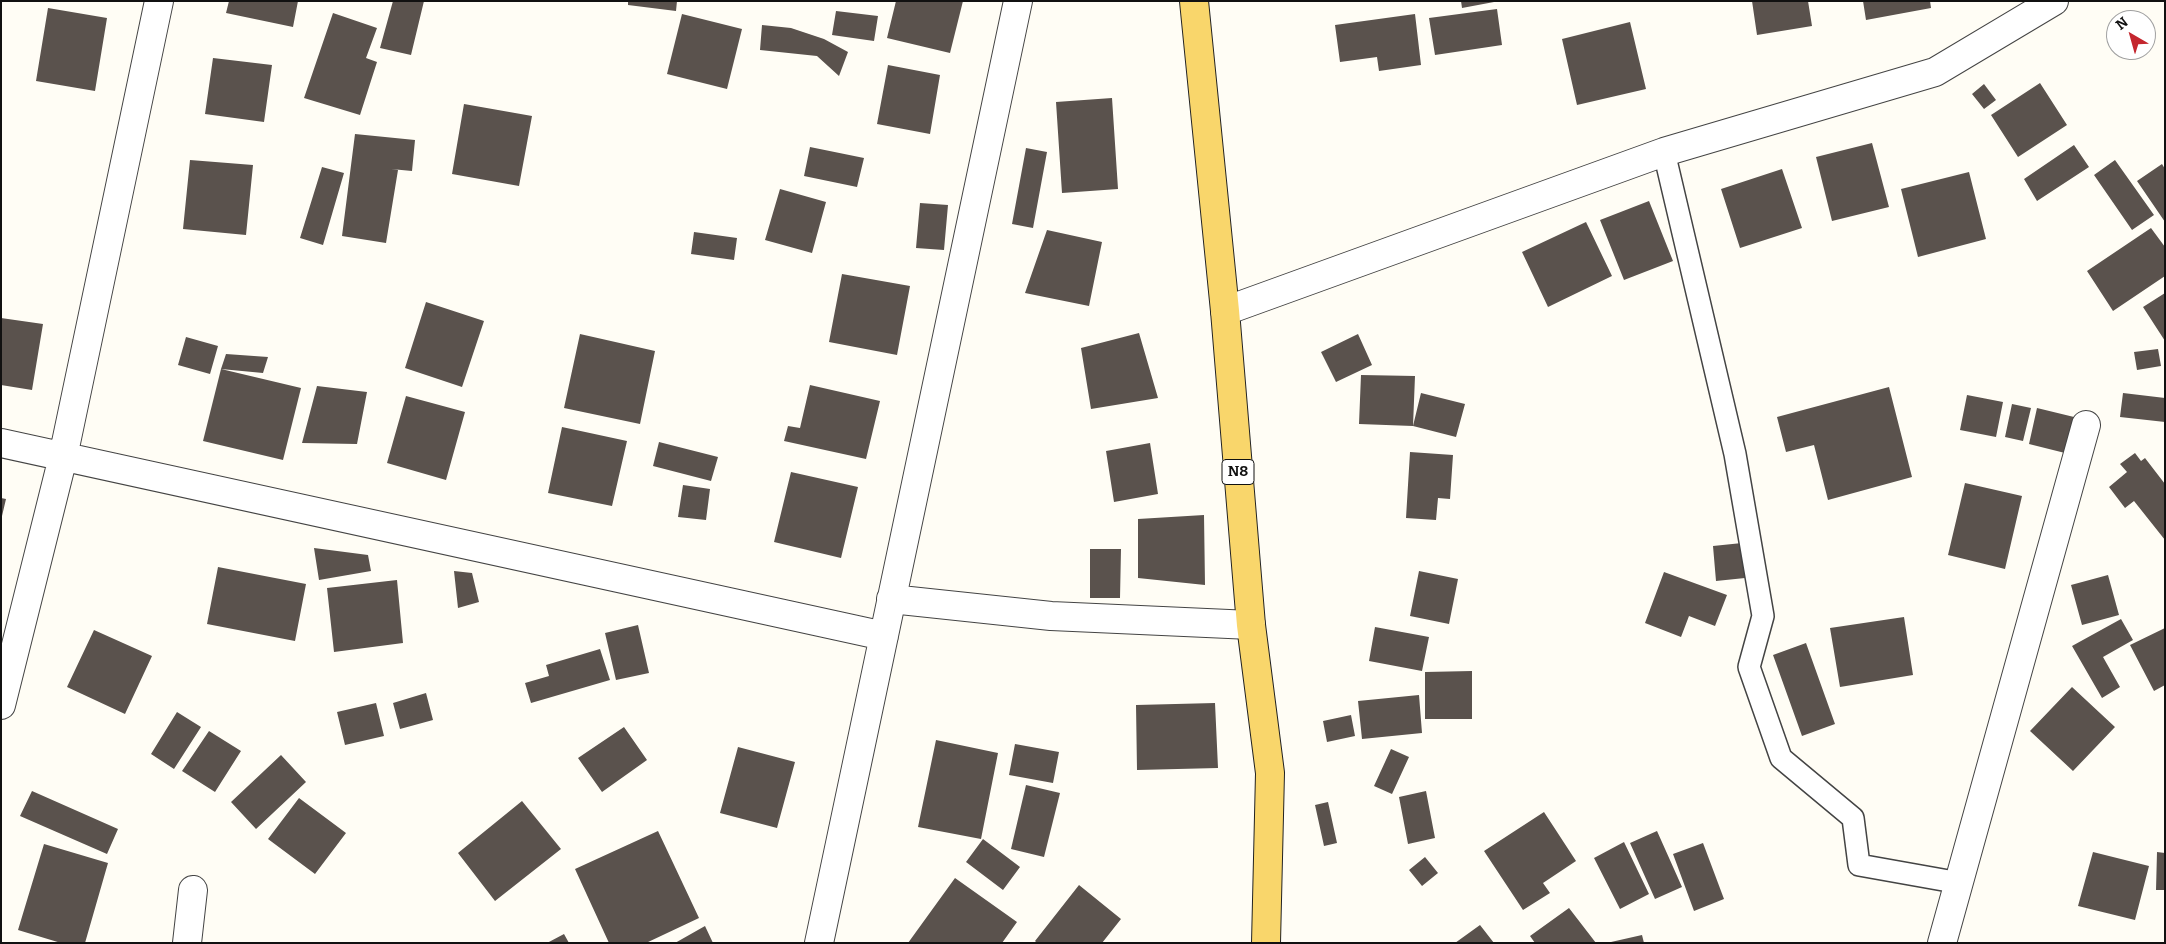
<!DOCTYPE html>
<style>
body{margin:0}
#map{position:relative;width:2166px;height:944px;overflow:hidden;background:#fffdf5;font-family:Bitter,serif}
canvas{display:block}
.frame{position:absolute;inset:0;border:2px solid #111;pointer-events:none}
.north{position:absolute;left:2106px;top:10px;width:50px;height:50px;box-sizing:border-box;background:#fff;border:1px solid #a0a0a0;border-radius:50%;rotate:322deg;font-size:14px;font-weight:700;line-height:20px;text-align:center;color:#111}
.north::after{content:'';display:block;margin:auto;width:18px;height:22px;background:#c4262e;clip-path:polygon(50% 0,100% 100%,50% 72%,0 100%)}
</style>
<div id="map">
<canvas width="2166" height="944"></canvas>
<div class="frame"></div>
<div class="north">N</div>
</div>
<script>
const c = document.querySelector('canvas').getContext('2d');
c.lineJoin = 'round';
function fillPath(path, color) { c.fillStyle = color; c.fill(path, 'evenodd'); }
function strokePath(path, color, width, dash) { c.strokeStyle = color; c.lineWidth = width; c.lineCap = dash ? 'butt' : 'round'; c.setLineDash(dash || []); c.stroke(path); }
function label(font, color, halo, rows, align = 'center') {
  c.font = font + ' Bitter,serif'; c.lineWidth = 5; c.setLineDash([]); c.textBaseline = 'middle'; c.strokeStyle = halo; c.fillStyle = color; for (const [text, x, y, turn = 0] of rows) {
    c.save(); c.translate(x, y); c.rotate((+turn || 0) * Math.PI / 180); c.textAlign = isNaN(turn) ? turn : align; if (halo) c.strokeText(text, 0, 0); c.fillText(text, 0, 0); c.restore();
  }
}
fillPath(new Path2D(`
 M229 1H298L293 27 226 13Z
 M393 1H424L411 55 380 48Z
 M628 1H677L676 11 628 5Z
 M896 1H963L950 53 887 38Z
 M1461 1H1494V2L1462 8Z
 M1752 1H1808L1812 26 1757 35Z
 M1863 1H1930L1931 8 1866 20Z
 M48 8 107 18 95 91 36 81Z
 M1497 9 1502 45 1435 55 1429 18Z
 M836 11 878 16 874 41 832 35Z
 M333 13 377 28 366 58 377 62 360 115 304 98Z
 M682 14 742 29 727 89 667 74Z
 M1415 14 1421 65 1379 71 1377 57 1340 62 1335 25Z
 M1630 22 1646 89 1577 105 1562 39Z
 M762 25 791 28 824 39 848 52 839 76 817 56 760 50Z
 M213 58 272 65 264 122 205 114Z
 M888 65 940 75 930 134 877 124Z
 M2040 83 2067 125 2018 157 1991 115Z
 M1984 84 1996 100 1984 109 1972 94Z
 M1112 98 1118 189 1062 193 1056 102Z
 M464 104 532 116 519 186 452 174Z
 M355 134 415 140 412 171 391 169 398 170 386 243 342 236Z
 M1872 143 1889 207 1832 221 1816 157Z
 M2074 145 2089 167 2037 201 2024 179Z
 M810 147 864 158 857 187 804 176Z
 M1026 148 1047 152 1033 228 1012 224Z
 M190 160 253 165 246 235 183 229Z
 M2115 160 2154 215 2132 230 2094 175Z
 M2162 164 2165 169V222L2137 181Z
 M322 167 344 173 323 245 300 238Z
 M1782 169 1802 228 1740 248 1721 189Z
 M1969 172 1986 239 1918 257 1901 189Z
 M780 189 826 202 812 253 765 240Z
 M1649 201 1673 261 1624 280 1600 220Z
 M920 203 948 205 944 250 916 248Z
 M1586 222 1612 276 1548 307 1522 252Z
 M2151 228 2165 247V276L2113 311 2087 271Z
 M1047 230 1102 242 1089 306 1025 293Z
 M694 232 737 238 734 260 691 254Z
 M842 274 910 286 897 355 829 342Z
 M2165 293V341L2143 307Z
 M426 302 484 321 462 387 405 368Z
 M1 318 43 324 32 390 1 385Z
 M1139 333 1158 398 1091 409 1081 348Z
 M580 334 655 351 640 424 564 408Z
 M1358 334 1372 365 1336 382 1321 352Z
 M186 337 218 346 210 374 178 365Z
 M2158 349 2161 366 2137 370 2134 352Z
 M226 354 268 357 263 373 221 369Z
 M221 369 301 388 283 460 203 441Z
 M1361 375 1415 376 1413 426 1421 393 1465 404 1456 437 1413 426 1359 424Z
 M810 385 880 401 866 459 784 441 788 426 800 428Z
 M317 386 367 392 357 444 302 443Z
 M1889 387 1912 477 1828 500 1814 445 1786 452 1777 417Z
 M2123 393 2165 398V422L2120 417Z
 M1967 395 2003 402 1996 437 1960 430Z
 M406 396 465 412 446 480 387 463Z
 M2012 404 2031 408 2023 441 2005 437Z
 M2037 408 2074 417 2065 453 2029 444Z
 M562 427 627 441 612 506 548 493Z
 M659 442 718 457 711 481 653 466Z
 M1150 443 1158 494 1114 502 1106 451Z
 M1410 452 1453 455 1450 499 1438 498 1436 520 1406 518Z
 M2135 453 2141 461 2145 458 2165 484V540L2134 501 2125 508 2109 487 2127 472 2120 464Z
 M791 472 858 487 841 558 774 542Z
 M1965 483 2022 496 2005 569 1948 555Z
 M683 485 710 489 706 520 678 517Z
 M1 498 6 499 2 516H1Z
 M1204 515 1205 585 1138 578V519Z
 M1742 543 1745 578 1716 581 1713 546Z
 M314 548 368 555 371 571 319 580Z
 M1090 549H1121L1120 598H1090Z
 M218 567 306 584 295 641 207 624Z
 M454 571 472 573 479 602 458 608Z
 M1419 571 1458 579 1449 624 1410 616Z
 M1664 572 1727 595 1715 626 1689 616 1681 637 1645 623Z
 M2108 575 2119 615 2082 625 2071 585Z
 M397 580 403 643 334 652 327 588Z
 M1904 617 1913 675 1840 687 1830 628Z
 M2121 619 2133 640 2103 657 2120 687 2102 698 2072 646Z
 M638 625 649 673 616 680 605 633Z
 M1375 627 1429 637 1422 671 1369 661Z
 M2165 628V685L2154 691 2130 645Z
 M94 630 152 656 125 714 67 687Z
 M1806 643 1835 724 1802 736 1773 655Z
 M600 649 610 680 531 703 525 683 549 676 546 665Z
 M1472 671V719H1425V672Z
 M2072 687 2115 727 2073 771 2030 731Z
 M426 693 433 720 400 729 393 703Z
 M1419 695 1422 733 1362 739 1358 701Z
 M376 703 384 736 345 745 337 712Z
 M1215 703 1218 768 1137 770 1136 705Z
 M177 712 201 727 174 769 151 754Z
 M1351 715 1355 736 1327 742 1323 721Z
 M624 727 647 760 602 792 578 758Z
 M209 731 241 751 215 792 182 771Z
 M936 740 998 753 981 839 918 827Z
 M1015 744 1059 752 1053 783 1009 775Z
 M738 747 795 762 777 828 720 813Z
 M1391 749 1409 757 1392 794 1374 786Z
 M281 755 306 782 256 829 231 802Z
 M1026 785 1060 793 1044 857 1011 849Z
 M32 791 118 829 107 854 20 816Z
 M1426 791 1435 838 1408 844 1399 797Z
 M299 798 346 833 315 874 268 839Z
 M522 801 561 849 495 901 458 853Z
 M1328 802 1337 843 1324 846 1315 805Z
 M1544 812 1576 861 1543 883 1550 893 1523 910 1484 851Z
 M658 831 699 918 646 943H609L575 869Z
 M1657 831 1682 887 1655 899 1630 843Z
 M983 839 1020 867 1003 890 966 862Z
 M1624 842 1649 894 1620 909 1594 858Z
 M1703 843 1724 899 1694 911 1673 854Z
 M44 844 108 863 85 943H61L18 930Z
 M2093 852 2149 866 2135 920 2078 906Z
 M2157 852 2165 853V890H2156Z
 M1425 857 1438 873 1422 886 1409 870Z
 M955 878 1017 922 1002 943H908Z
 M1079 885 1121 919 1102 943H1037L1035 941Z
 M1569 908 1596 943H1535L1530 936Z
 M1480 925 1494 943H1455Z
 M705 926 713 943H675Z
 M564 934 569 943H547Z
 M1642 935 1644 943H1611V942Z`), '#5a524d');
const lane = new Path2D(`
 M1664 152 1735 454 1763 616 1749 667 1781 758 1853 818 1859 865 1960 883`);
const street = new Path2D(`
 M1225 311 1664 152 1935 72 2054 1
 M1 443 884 636
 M891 599 1051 616 1251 625
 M1 705 63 457 159 1
 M187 943 193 890
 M819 943 1018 1
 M1942 943 2086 425`);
const primary = new Path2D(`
 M1194 1 1225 311 1251 625 1270 773 1266 943`);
strokePath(lane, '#444', 24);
strokePath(street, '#444', 30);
strokePath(primary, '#222', 30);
strokePath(lane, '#fff', 21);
strokePath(street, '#fff', 28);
strokePath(primary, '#f9d66b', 28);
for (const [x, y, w] of [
 [1238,472,32]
]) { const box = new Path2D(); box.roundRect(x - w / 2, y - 12.5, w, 25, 4); c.fillStyle = '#fff'; c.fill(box); strokePath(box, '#111', 1); }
label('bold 15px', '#111', null, [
 ["N8",1238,472]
]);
</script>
